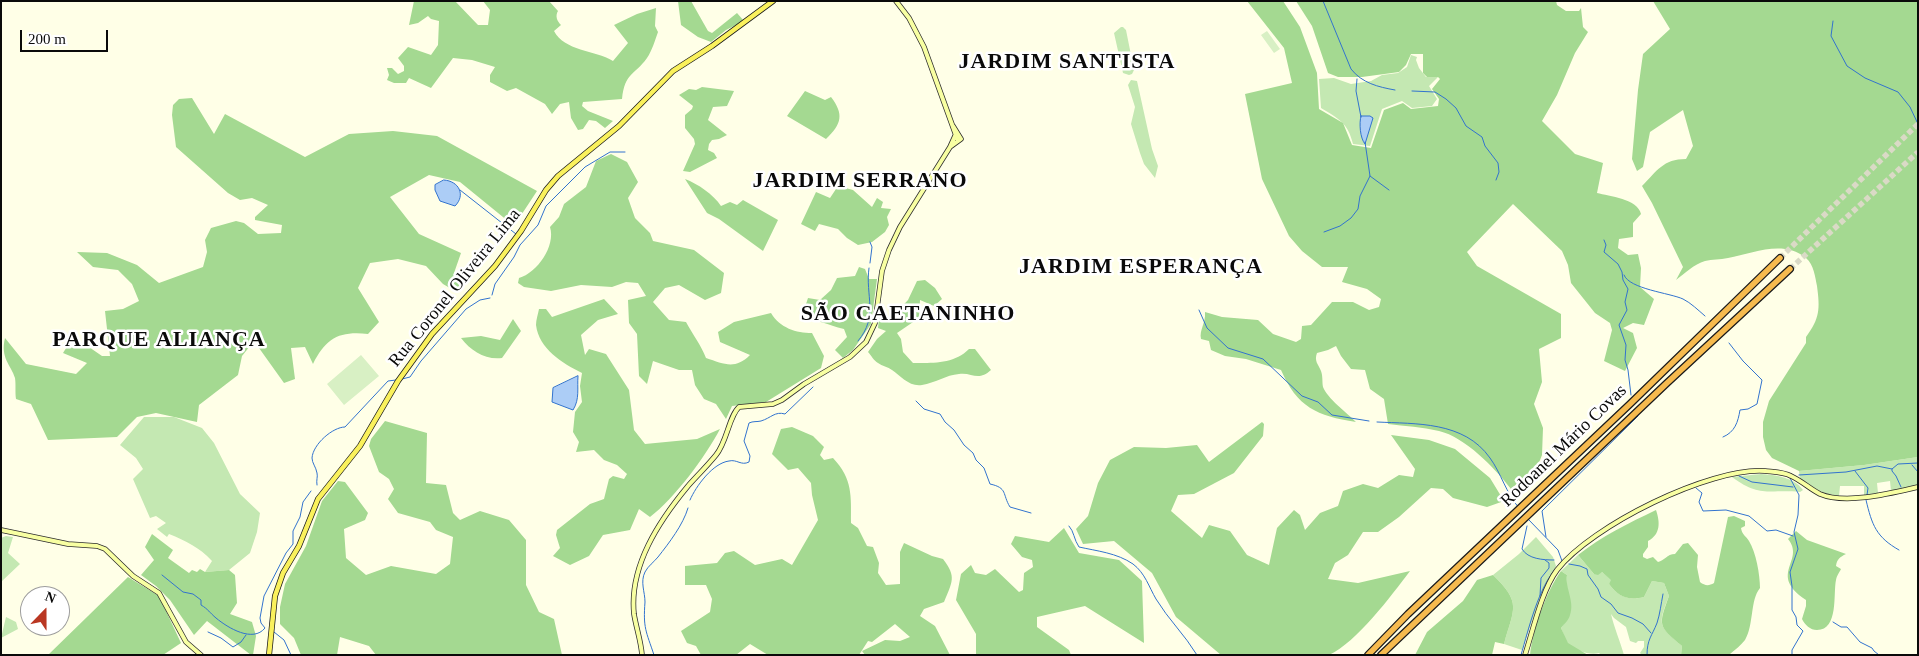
<!DOCTYPE html>
<meta charset="utf-8">
<style>
body{margin:0}
#map{position:relative;width:1919px;height:656px;overflow:hidden;background:#ffffe7;font-family:Georgia,serif}
canvas{display:block}
.frame{position:absolute;inset:0;border:2px solid #0a0a0a;pointer-events:none}
.north{position:absolute;left:20px;top:586px;width:50px;height:50px;box-sizing:border-box;background:#fff;border:1px solid #9d9d9d;border-radius:50%;rotate:22deg;font-size:14px;font-weight:700;line-height:20px;text-align:center;color:#0a0a0a}
.north::after{content:'';display:block;margin:auto;width:18px;height:22px;background:#ba3722;clip-path:polygon(50% 0,100% 100%,50% 72%,0 100%)}
.scale{position:absolute;left:20px;top:30px;width:88px;height:22px;box-sizing:border-box;border:2px solid #0a0a0a;border-top:0;padding-left:6px;font-size:15px;line-height:18px;white-space:nowrap;color:#0a0a0a;-webkit-text-stroke:4px #fff;paint-order:stroke}
</style>
<div id="map">
<canvas width="1919" height="656"></canvas>
<div class="frame"></div>
<div class="north">N</div>
<div class="scale">200 m</div>
</div>
<script>
const c = document.querySelector('canvas').getContext('2d');
c.lineJoin = 'round';
function fillPath(path, color) { c.fillStyle = color; c.fill(path, 'evenodd'); }
function strokePath(path, color, width, dash) { c.strokeStyle = color; c.lineWidth = width; c.lineCap = dash ? 'butt' : 'round'; c.setLineDash(dash || []); c.stroke(path); }
function label(font, color, halo, rows, align = 'center') {
  c.font = font + ' Georgia,serif'; c.lineWidth = 5; c.setLineDash([]); c.textBaseline = 'middle'; c.strokeStyle = halo; c.fillStyle = color; for (const [text, x, y, turn = 0] of rows) {
    c.save(); c.translate(x, y); c.rotate((+turn || 0) * Math.PI / 180); c.textAlign = isNaN(turn) ? turn : align; if (halo) c.strokeText(text, 0, 0); c.fillText(text, 0, 0); c.restore();
  }
}
fillPath(new Path2D(`
 M1121 27H1123L1126 30 1134 70 1132 74 1129 75 1123 73 1114 33Z
 M1411 55 1417 57 1416 60 1419 68 1426 77H1438L1429 86 1437 99 1432 106 1412 108 1402 101 1382 109 1370 146 1353 144C1348 123 1339 119 1321 108L1319 79 1334 78 1351 84 1371 81 1382 75 1398 73 1407 67Z
 M1131 80 1137 81 1152 149 1158 166 1155 178 1144 164 1140 153 1131 124 1135 107 1128 85Z
 M144 417H174L202 428 214 443 240 494 260 513 257 532 250 553 229 570 205 572 212 561C199 547 186 541 169 534L167 537 157 529 166 523 156 516 150 518 133 479 143 469 136 458 120 445Z
 M1918 457V486L1891 491 1890 481 1877 483 1878 493 1864 495V486H1840L1839 496C1824 494 1811 489 1800 478L1799 471 1864 465Z
 M1761 474C1775 475 1794 477 1803 490L1800 492C1769 489 1760 498 1732 477Z
 M6 536 13 537 8 553 20 564 1 582V538Z
 M1536 537 1553 557 1556 566 1540 598 1522 650 1504 644C1514 608 1522 603 1493 575L1519 554Z
 M1578 555 1594 574 1602 572 1612 580 1609 584C1619 597 1629 601 1644 597L1652 581 1664 583 1669 596C1657 626 1659 626 1682 646L1681 655H1642L1640 653 1644 647V641H1638L1636 643 1630 641 1626 627 1614 618 1611 614C1614 627 1620 641 1624 655H1601L1599 653C1590 656 1575 650 1568 644 1565 640 1563 632 1561 628 1581 602 1564 601 1567 575L1561 571Z
 M6 617 16 622 18 629 1 638Z`), '#c4e8b2');
fillPath(new Path2D(`
 M414 1H455L478 25H488L490 10 483 1H549L558 11C555 16 557 21 561 25L554 31C564 51 595 50 613 61L628 43 614 25 637 14 656 8 655 26 658 32C655 40 652 51 647 58 634 76 625 72 622 99L583 102 582 106 588 111 613 121 605 128 596 121 589 120 583 129 578 130 571 118 569 102 560 104 552 114 545 104 516 88 507 91 490 82V75L495 67 472 60 453 58 431 88 409 78 406 83H394L387 80 389 75 387 68H392L398 74 404 71V66L398 58 408 47 431 55 438 45 439 21 431 19 428 16 418 23 409 25Z
 M678 1H691L708 31 712 33 737 13 744 21 726 30 711 42 698 37 681 25Z
 M1247 1H1283L1300 27 1317 73 1319 109 1343 123 1352 145 1371 148 1384 110 1403 103 1411 109 1438 106 1439 99 1432 89 1440 79 1438 77H1427L1423 73V54H1411L1406 65 1399 72 1362 77H1338L1328 73 1312 26 1296 1H1556L1557 5 1566 11H1579L1581 8 1583 27 1588 32 1575 53 1557 95 1542 121 1575 154 1603 163 1597 193C1609 196 1638 199 1641 214L1633 223V237L1619 239 1618 248 1628 255 1638 254 1641 268 1640 287 1654 299 1644 325 1633 323 1623 328 1633 333 1637 348 1625 371 1604 361 1612 330 1610 323 1595 313 1571 283 1568 265 1562 251 1513 204 1467 252 1477 266 1561 314V338L1539 349 1542 382 1534 404 1543 428 1542 455 1536 470 1522 479 1511 489C1495 468 1465 437 1439 431 1422 427 1405 426 1388 424L1384 399 1370 389 1365 370 1351 369 1341 356 1336 346 1328 350 1317 353C1314 361 1318 364 1321 371 1323 376 1322 382 1323 387 1327 398 1347 413 1356 422 1317 416 1297 407 1281 370L1246 359 1225 356 1211 350 1209 341 1201 339C1199 330 1206 323 1205 312L1222 317 1258 320 1273 334 1296 342 1301 339 1302 326 1311 325 1332 302H1353L1369 310 1379 307 1381 299 1367 289 1342 282 1348 267H1322L1302 251 1289 236 1262 179 1245 94 1292 83 1284 48Z
 M1653 1H1918V457L1864 465 1799 471 1772 458 1766 450 1763 437V422L1769 401 1806 343V337C1820 318 1820 309 1817 286 1815 277 1814 265 1806 258 1782 239 1753 254 1728 258 1720 260 1712 259 1705 261 1694 264 1684 274 1676 280L1683 267 1652 203 1642 186C1657 171 1663 159 1686 159L1693 146 1683 110 1650 132 1643 167 1637 171 1632 159 1638 90 1643 54 1670 29Z
 M702 87 734 91 727 106 713 107 708 120 727 135 719 139 712 140 709 144 708 150 714 153 717 158 690 172 683 171 695 144 694 139 685 128V115L692 109 693 106 679 95 689 89 696 90Z
 M805 91 825 100 831 97C844 114 842 124 826 139L787 116Z
 M192 98 214 134 225 114 305 157 349 134 393 131 437 136 537 191 514 226 460 182 429 175 390 197 419 234 461 253 454 273 462 285 455 291 443 284 426 266 398 259 370 263 358 288 379 322 368 334C339 331 326 338 313 364L305 347 291 348 295 379 284 383 254 341 242 356 238 375 199 405 197 422 156 413 137 417 117 437 48 440 31 404 16 399C15 393 16 384 15 378 11 365 0 358 5 338L26 364 76 374 87 363 63 353 68 345H86L102 356H110L105 311 123 309 139 301 132 284 118 270 93 267 77 252 107 253 137 265 159 283 203 267 207 252 205 240 211 228 236 221 244 223 258 234 281 233 282 225 255 220V217L268 205 252 198 240 200 228 193 176 147 172 115 173 105 179 99Z
 M611 154 627 162 638 182 628 198 635 218 650 233 653 241 694 250 724 273 721 293 705 300 679 285 665 288 653 302 669 320 686 322C693 335 701 345 706 358 724 364 735 370 750 355L720 342 718 332 734 322 771 313C780 328 796 333 812 333L824 356 821 368 766 402 732 406 726 419 716 404 704 399 695 385 692 370H679L653 361 647 384 639 376 637 334 629 323 628 300 646 296 638 283 626 282 612 287 581 285 551 291 524 287 518 283 519 278C537 273 556 246 550 227L559 217 564 204 586 187 596 161Z
 M685 179C698 184 713 194 721 206L730 202 737 205 743 200 778 220 763 251 719 219 707 213Z
 M838 186 853 190 872 207 877 198 883 202 881 208 891 209 887 217 889 225 885 232 872 242 858 245 847 238 838 229 819 224 815 231 801 224 816 192 830 198Z
 M859 267 865 269 869 279H877L871 324 853 350 843 358 835 350 847 337 844 329C827 325 818 319 801 319L808 298 820 300 831 290 837 278 855 276Z
 M925 280 935 288 942 299 934 306 920 300 919 318 897 333 901 339 903 352 913 363C934 363 954 364 969 349H975L991 370C978 382 972 372 959 374 946 375 935 383 922 385 909 387 901 376 892 370 888 367 882 366 878 363 874 361 871 355 868 352L877 339 886 331 878 328 879 318H891L908 300 917 281Z
 M604 299 618 314 598 320 581 335 585 355 589 349 606 354 629 390 634 430 645 444 697 439 720 429C706 456 674 499 650 517L639 509 630 530 603 535 589 556 570 565 553 556 560 548 556 535 557 530 590 504 604 499 609 479 613 476 624 479 627 474 617 465 604 460 594 450 576 452 579 442 573 432 575 412 582 402 580 386 582 373C562 363 539 349 536 325 536 320 538 314 539 309H546L552 317Z
 M513 319 521 331 502 358C485 360 471 351 461 338L481 336 500 340Z
 M385 421 427 433 426 483 446 485 453 513 460 520 480 511 509 520 526 540V585L539 612 554 619 562 655H376L369 646 340 637 337 655H301L294 638 280 624V607L285 584 306 546 322 501 338 481 345 482 368 513 365 520 344 529 346 558 366 575 391 566 436 574 450 564 453 537 436 530 430 522 398 513 388 499 394 489 389 479 379 472 369 446 371 439Z
 M1262 422 1264 424 1263 436 1234 473 1194 494 1178 495 1171 511 1202 538 1209 525 1230 531 1247 555 1269 565 1277 528 1294 510 1300 515 1305 530 1320 513 1338 506 1343 491 1363 484 1378 488 1399 475 1413 477 1415 469 1391 435 1429 440 1455 449 1490 478 1504 501 1487 507 1453 498 1443 489 1431 488 1399 517 1378 532H1363L1348 555 1335 563 1328 579 1358 583 1410 571C1391 596 1357 642 1329 655H1221L1176 617 1152 573 1114 541 1083 544 1076 529 1088 516 1098 483 1110 460 1134 447 1166 448 1197 445 1209 462Z
 M792 427 813 436 824 447 820 455 824 460 833 458C853 479 851 496 851 523L858 528 867 546 873 547 879 563 878 573 886 585 900 584V552L904 543 932 556 943 559C957 577 952 582 944 602L924 609 920 616 935 626 950 655H865L862 651 885 640 900 641 910 637 895 624 872 642 868 641 859 655H768L750 644 736 655H701L696 646 687 643 681 631 710 612 712 599 706 585H685V566L717 563 725 553 734 551 755 565 782 559 792 565 818 520 812 495 811 483 798 468 788 470 772 454 781 429Z
 M1656 510C1660 522 1661 534 1648 541V547L1643 554V557L1647 559 1653 557 1658 562C1664 561 1667 554 1675 554L1683 544 1688 543 1698 555 1697 567 1700 582C1705 586 1709 586 1714 583L1728 517 1734 516 1745 521V526L1741 528C1742 535 1746 536 1749 541 1756 552 1760 575 1760 588 1750 600 1754 625 1745 640 1741 645 1735 650 1730 654L1681 655 1682 646C1658 626 1658 626 1669 596L1664 583 1652 581 1644 597C1628 601 1619 597 1609 584L1611 580 1602 572 1598 575 1594 574 1578 555C1602 536 1629 523 1656 510Z
 M1064 528 1079 553 1119 560 1142 581 1144 643 1085 606 1037 617V627L1069 650 1071 655H976V634L956 600 961 574 971 565 975 573 986 575 995 569 1019 592 1023 590 1024 573 1033 567 1032 560 1022 557 1011 544 1015 536 1049 542Z
 M1796 531 1807 540 1846 554C1840 557 1837 559 1836 566L1841 569C1839 573 1837 575 1836 580 1833 593 1839 630 1817 630 1810 630 1805 625 1802 619L1806 606V600C1767 574 1806 561 1788 539Z
 M152 534 173 550 168 558 189 573 192 570 197 572 200 569 205 572 229 570 235 575 237 603 230 614 252 622 256 636 253 655H251L207 621 194 635 170 600 156 586 141 575 154 560 145 547Z
 M1561 571 1567 575C1565 589 1575 601 1570 615 1569 620 1564 624 1561 628L1568 643 1588 655H1530C1533 629 1546 592 1561 571Z
 M1493 575C1522 603 1514 608 1504 644L1495 642 1492 655H1415L1427 632 1463 601 1477 580Z
 M128 577 159 596 181 643 163 655H48Z`), '#a4d991');
fillPath(new Path2D(`
 M1267 31 1280 49 1274 53 1261 35Z
 M361 355 379 376 344 405 327 384Z`), '#d8f0c4');
const water = new Path2D(`
 M1361 116H1370L1373 118 1365 144C1360 138 1359 123 1361 116Z
 M444 180C459 181 466 195 455 206L440 201 435 190V185Z
 M578 376C577 388 580 399 573 410L552 402 553 388Z`);
fillPath(water, '#accdf6');
strokePath(water, '#3273ce', 1);
strokePath(new Path2D(`
 M1323 1 1351 69C1362 83 1378 87 1395 90
 M1833 21 1831 36 1847 66 1865 78 1898 92 1910 107 1918 124
 M1357 79 1356 91 1361 117
 M1412 91 1435 92 1446 99 1456 108 1466 126 1482 137 1485 146 1498 163 1499 172 1496 180
 M1370 176 1389 190
 M460 190 516 234
 M1324 232 1340 226 1351 218 1358 209 1360 196 1370 176 1365 142
 M1604 240 1606 245 1604 252 1618 264 1622 272 1623 280 1628 289 1625 302 1627 310 1619 325 1626 345 1625 360 1628 370 1631 395
 M870 242 872 247 870 263
 M1624 275C1629 289 1670 293 1683 299 1691 303 1698 310 1705 316
 M492 295 495 284 514 257 520 245 538 225 546 206 585 167 610 152H625
 M1199 310 1207 328 1228 348 1263 359 1302 396 1318 402 1332 415 1369 421
 M858 341C879 316 865 296 869 268
 M402 379 410 377 421 361 466 309 480 300 490 298
 M916 401 924 409 940 414 945 422 954 430 964 445 973 453 976 460 984 468 990 484C1008 488 1002 494 1010 507L1031 513
 M1377 422C1416 424 1464 421 1490 458 1501 473 1506 493 1519 508
 M1723 437C1735 432 1738 422 1740 410L1748 409 1757 404 1762 380 1743 361 1729 343
 M1912 465 1918 472
 M1892 469V471L1896 476 1901 487
 M1855 471 1868 488 1867 495
 M1799 475 1846 472 1877 466 1892 469 1898 464 1918 463
 M1739 476 1752 482 1793 487
 M1790 478 1799 495 1798 515 1794 532 1798 549 1790 572 1792 586V610L1796 617 1797 625 1803 631 1792 650V655
 M317 485C316 480 318 477 317 473 316 467 312 463 312 458 313 444 333 427 345 427L388 381 396 380
 M1696 488 1702 493 1699 502 1703 511 1726 510 1749 516 1767 531 1776 530 1793 536
 M690 500C696 486 713 463 729 461 737 459 741 466 749 462L750 456 744 441 749 423C753 421 757 422 761 421 771 418 775 411 785 414L813 387
 M1866 500C1872 525 1876 537 1899 550
 M1528 519 1558 550 1562 561
 M1069 526C1074 531 1074 540 1079 547 1097 551 1117 553 1133 564 1145 573 1149 587 1156 599 1168 619 1185 635 1197 655
 M1527 526 1522 549C1528 559 1543 560 1554 560
 M1546 537 1542 511 1638 416
 M1569 564 1580 566 1587 569 1588 575 1598 589 1601 597 1611 604 1618 613 1632 618 1643 624 1651 633
 M162 575 183 592 193 594 201 600V605C208 609 210 613 216 618 228 628 253 643 265 628L261 623 260 618 264 596 286 553 293 544V531L300 517 303 502 311 491
 M1540 596 1541 578 1549 568V563L1545 560
 M1833 622 1841 627H1847L1860 642 1872 648 1874 651 1879 655
 M208 632 221 638 233 647 241 642 246 635
 M274 632 284 640 291 655
 M654 655C646 631 643 628 645 602 645 592 640 582 645 572 648 566 654 562 658 557 669 543 683 525 688 508
 M1521 655C1529 628 1538 588 1557 567
 M1647 655C1647 639 1652 636 1657 623 1660 614 1661 604 1663 594`), '#3273ce', 1);
strokePath(new Path2D(`
 M1780 258 1918 124
 M1790 269 1918 152`), '#dadac6', 5.5, [5.5, 3]);
const secondary = new Path2D(`
 M896 1 909 18 924 47 958 141
 M950 147 961 139 953 126
 M1 530 68 544 97 546 105 549 133 576 159 593 186 642 201 655
 M642 655C641 641 636 627 634 614 629 566 659 521 688 486 697 476 707 466 716 455 727 442 729 416 739 407L773 404 782 400 804 384 850 357 866 342 875 323 882 271 889 250 900 227 950 147 955 136 958 134
 M1525 655C1533 630 1542 590 1557 570 1591 526 1710 467 1765 471 1774 472 1784 472 1791 476 1802 481 1810 489 1820 494 1846 505 1892 493 1918 487`);
const primary = new Path2D(`
 M269 655 275 596 283 573 299 546 318 499 360 446 398 381 432 334 495 266 521 231 546 190 558 176 619 126 673 71 712 46 773 1`);
const highway = new Path2D(`
 M1368 655 1408 614 1630 404 1780 258
 M1381 655 1667 383 1790 269`);
strokePath(secondary, '#2c2c2c', 5.5);
strokePath(primary, '#1b1b1b', 6);
strokePath(highway, '#1b1b1b', 8);
strokePath(secondary, '#f8ffa2', 4);
strokePath(primary, '#faf15c', 4.5);
strokePath(highway, '#f6ba4e', 5.5);
label('18px', '#0a0a0a', '#fff', [
 ["Rua Coronel Oliveira Lima",455,288,-51],
 ["Rodoanel Mário Covas",1564,446,-44]
]);
c.letterSpacing = '1px';
label('bold 22px', '#0a0a0a', '#fff', [
 ["JARDIM SANTISTA",1067,62],
 ["JARDIM SERRANO",860,181],
 ["JARDIM ESPERANÇA",1141,267],
 ["SÃO CAETANINHO",908,314],
 ["PARQUE ALIANÇA",159,340]
]);
c.letterSpacing = '0px';
</script>
